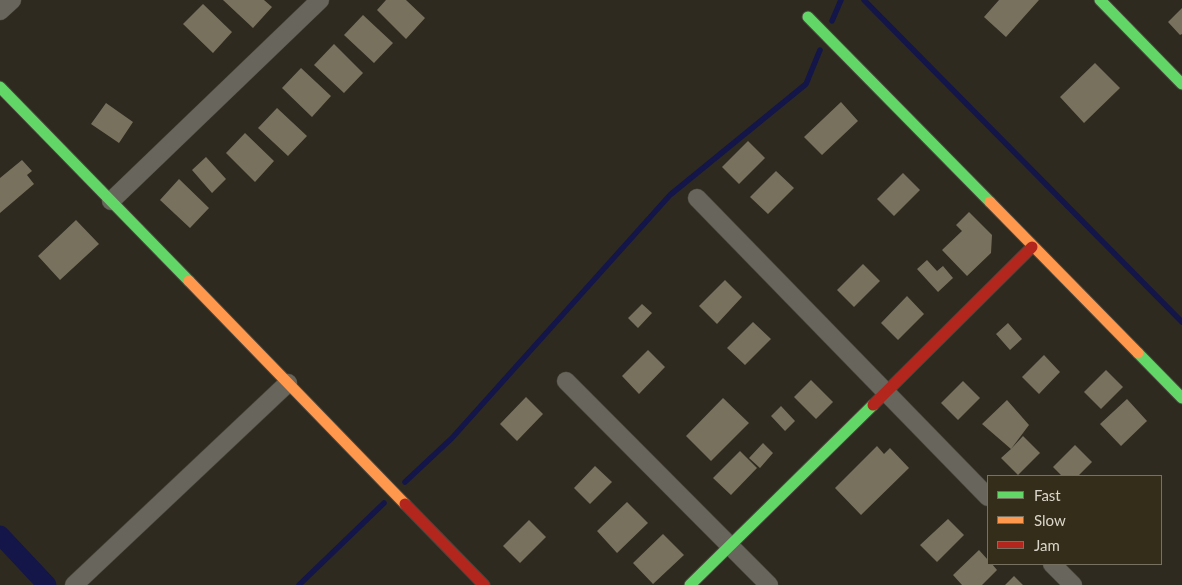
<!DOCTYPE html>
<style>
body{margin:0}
#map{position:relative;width:1182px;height:585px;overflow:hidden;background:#2e2a20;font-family:Lato,sans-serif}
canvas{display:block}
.legend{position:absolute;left:987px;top:475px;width:175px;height:90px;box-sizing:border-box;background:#342d1a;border:1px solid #767160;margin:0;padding:6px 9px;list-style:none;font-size:15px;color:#dad6ca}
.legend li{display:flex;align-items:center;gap:10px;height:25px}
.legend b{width:25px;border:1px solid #767160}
</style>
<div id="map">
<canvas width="1182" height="585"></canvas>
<ul class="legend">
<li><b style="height:6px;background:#63d668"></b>Fast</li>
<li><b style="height:6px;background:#ff974d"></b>Slow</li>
<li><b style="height:6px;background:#b3261e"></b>Jam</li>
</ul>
</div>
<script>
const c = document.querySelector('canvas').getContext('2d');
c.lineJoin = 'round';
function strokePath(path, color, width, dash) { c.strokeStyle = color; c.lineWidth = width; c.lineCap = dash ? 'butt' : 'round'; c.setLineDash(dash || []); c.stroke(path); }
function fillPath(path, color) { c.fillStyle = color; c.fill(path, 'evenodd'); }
strokePath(new Path2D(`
 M864 0 1182 322
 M832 21 841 0
 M405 482 452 438 670 195 806 84 820 50
 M299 585 384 503`), '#141548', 5.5);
strokePath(new Path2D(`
 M0 535 47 585`), '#141548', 19);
fillPath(new Path2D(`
 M223 0H264L272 7 253 28Z
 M386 0H406L425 18 406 39 377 10Z
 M999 0H1039L1006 37 984 17Z
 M203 4 232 32 213 53 183 24Z
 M1182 8V34L1180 35 1168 22Z
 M363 15 393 43 374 63 344 35Z
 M334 44 363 73 344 93 314 65Z
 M1095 63 1120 88 1084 123 1060 97Z
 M301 68 331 96 312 117 282 88Z
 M841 102 858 121 822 155 804 137Z
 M106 103 133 122 119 143 91 124Z
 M277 108 307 136 288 156 258 128Z
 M245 133 274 161 255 182 226 153Z
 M748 141 765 158 739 184 722 167Z
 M206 157 226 179 212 193 192 170Z
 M22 160 32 171 27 175 34 184 0 213V178Z
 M776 171 794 188 768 214 750 197Z
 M903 173 920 190 894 216 877 199Z
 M179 179 209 208 190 228 160 200Z
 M969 212 992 235 991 253 967 276 942 250 962 231 956 225Z
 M76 220 99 244 60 280 38 256Z
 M927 260 937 271 943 266 953 278 938 292 917 269Z
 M863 264 880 281 854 307 837 290Z
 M725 280 742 297 717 324 699 306Z
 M907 296 924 314 898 340 881 323Z
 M642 304 652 313 638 328 628 318Z
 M753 322 771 339 745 365 727 348Z
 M1008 323 1022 339 1010 350 996 334Z
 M648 350 665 367 639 394 622 376Z
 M1044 355 1060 372 1039 394 1022 377Z
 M1106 370 1123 387 1101 409 1084 392Z
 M811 380 833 402 816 419 794 397Z
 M963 381 980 398 958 420 941 403Z
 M526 397 543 414 517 441 500 424Z
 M723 398 749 423 711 461 686 436Z
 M1127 399 1147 421 1121 446 1100 424Z
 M1007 400 1029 425 1011 449 1023 436 1040 453 1018 475 1001 458 1011 449 982 424Z
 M781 406 795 421 785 431 771 416Z
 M763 443 773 453 760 468 749 458Z
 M1075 445 1092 462 1078 476H1062L1053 467Z
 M877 446 884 454 890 448 909 468 861 515 835 488Z
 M740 451 757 468 731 495 713 478Z
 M595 466 612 482 590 504 574 488Z
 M627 502 648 523 617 553 597 531Z
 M948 519 964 535 937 562 920 545Z
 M529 520 546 537 520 563 503 546Z
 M663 534 684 555 653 584 633 563Z
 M979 550 988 560V564H992L997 570 982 585H962L953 575Z
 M1014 576 1023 585H1005Z`), '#78715e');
const street = new Path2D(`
 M0 11 12 0
 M697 198 988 497
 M111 201 320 0
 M566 381 769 585
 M1052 564 1073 585
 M74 585 288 383`);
const fast = new Path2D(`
 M1100 0 1182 84
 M808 17 990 202
 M0 87 189 281
 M1138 353 1182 398
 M690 585 873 405`);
const slow = new Path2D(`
 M990 202 1138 353
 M189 281 405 504`);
const jam = new Path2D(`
 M873 405 1032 247
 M405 504 484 585`);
strokePath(street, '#49453c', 19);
strokePath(fast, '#49453c', 13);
strokePath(slow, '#49453c', 13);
strokePath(jam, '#49453c', 13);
strokePath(street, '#68655c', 18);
strokePath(fast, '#63d668', 11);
strokePath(slow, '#ff974d', 11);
strokePath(jam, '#b3261e', 11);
</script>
